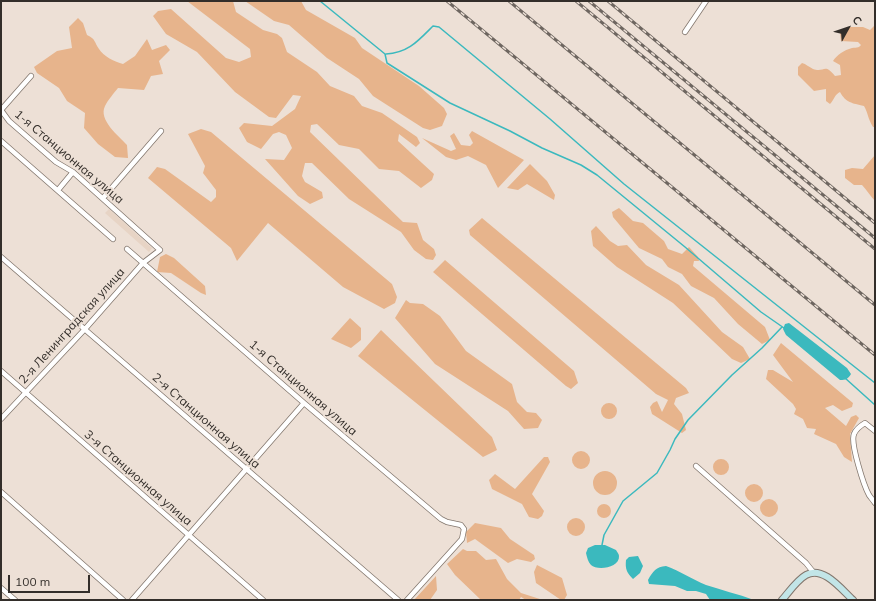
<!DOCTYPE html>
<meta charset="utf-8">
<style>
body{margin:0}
#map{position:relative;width:876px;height:601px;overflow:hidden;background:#ede0d6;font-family:Mulish,sans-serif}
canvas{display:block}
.frame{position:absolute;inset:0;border:2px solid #332e2a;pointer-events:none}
.north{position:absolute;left:828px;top:8px;width:40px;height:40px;-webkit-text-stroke:3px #ede0d6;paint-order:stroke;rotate:50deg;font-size:11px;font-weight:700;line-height:16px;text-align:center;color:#332e2a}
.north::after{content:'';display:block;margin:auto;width:14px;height:18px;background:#332e2a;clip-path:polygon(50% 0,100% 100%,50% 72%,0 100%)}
.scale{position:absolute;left:8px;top:575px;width:82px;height:18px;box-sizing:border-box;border:2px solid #332e2a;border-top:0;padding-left:5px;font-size:12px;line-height:14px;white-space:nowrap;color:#332e2a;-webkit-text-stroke:3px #ede0d6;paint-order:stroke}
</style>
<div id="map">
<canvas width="876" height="601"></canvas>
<div class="frame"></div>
<div class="north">С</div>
<div class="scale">100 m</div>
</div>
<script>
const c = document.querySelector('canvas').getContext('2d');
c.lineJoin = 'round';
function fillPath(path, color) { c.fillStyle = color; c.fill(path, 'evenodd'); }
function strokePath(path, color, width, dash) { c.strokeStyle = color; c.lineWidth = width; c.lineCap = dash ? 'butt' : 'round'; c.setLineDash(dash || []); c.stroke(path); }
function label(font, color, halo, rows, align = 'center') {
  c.font = font + ' Mulish,sans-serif'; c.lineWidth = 4; c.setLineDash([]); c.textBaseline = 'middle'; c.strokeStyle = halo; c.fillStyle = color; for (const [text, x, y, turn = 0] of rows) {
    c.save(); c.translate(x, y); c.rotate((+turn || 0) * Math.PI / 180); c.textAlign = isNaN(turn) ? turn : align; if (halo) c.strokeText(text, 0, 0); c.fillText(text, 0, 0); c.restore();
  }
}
fillPath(new Path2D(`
 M109 209 152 248 149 252 105 213Z`), '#e7d4c5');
fillPath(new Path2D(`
 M187 1H233L236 12 263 30 277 34 282 38 287 52 317 72 330 86 354 96 362 106 382 113 417 137 420 143 416 147 399 134 398 141 434 174 432 180 421 188 399 171 379 169 359 149 339 145 317 124 311 125 310 132 403 222 417 223 423 240 434 249 436 255 433 260 426 259 414 250 401 232 349 199 312 163H305L302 176 305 182 322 192 323 198 310 204 298 196 265 159 284 160 292 148 286 135 279 132 273 134 261 149 247 142 239 128 244 123 272 126 295 109 301 96 293 95 276 118 269 117 235 92 197 52 166 34 153 16 158 11 171 9 226 58 239 62 251 57 250 49Z
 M245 1H301L306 10 355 38 362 48 419 86 444 108 447 114 442 126 430 130 423 128 373 96 359 79 327 58 289 25 274 21Z
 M78 18 83 23 87 35C96 39 94 42 99 49 103 56 115 62 123 64L135 56 147 39 152 50 166 45 170 50 159 61 163 74 151 76 144 90 118 88C114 93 108 100 105 106 98 120 119 136 127 145L128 158 115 157 98 144 84 128 85 113 67 101 59 88 37 73 34 67 57 51 72 48 69 27Z
 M875 25V127H873C868 119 868 113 864 106 852 103 846 103 840 92 835 94 834 100 830 104L826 101V89L814 91 798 75V67L802 63C806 64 809 67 813 69 825 73 824 62 835 76L841 75 840 65 833 61C837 55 844 50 852 48 856 47 858 49 861 45L858 42 841 41 840 33 847 27H863L870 30Z
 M201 129 211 132 392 284 397 297 395 303 384 309 343 287 268 223 237 261 231 248 148 178 157 167 165 169 211 202 216 197V190L203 173 205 166 188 134Z
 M472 131 524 160 498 188 486 165 468 156 456 160 446 157 422 138 451 151 456 149 450 136 454 133 461 145 470 146 473 143 469 135Z
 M875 155V201C870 196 867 190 862 185H854L845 178V170L852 168 863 169Z
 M530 164 547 181 555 195 554 200 527 184 518 190 507 188Z
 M619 208 633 221 643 223 664 241 668 249 682 254 689 247 698 257 699 261H694L693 266 765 327 770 340 762 344 738 324 714 298 691 286 682 274 668 267 662 259 639 248 613 217 612 212Z
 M482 218 686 388 689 393 676 398 674 404 682 414 686 430 682 433 652 414 650 407 653 403 657 401 662 412 668 400 656 394 470 235 469 230Z
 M596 226 610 241 618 246 627 245 646 265 679 285 722 332 743 347 750 359 741 363 732 359 673 303 617 267 593 246 591 231Z
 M166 254 174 258 205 286 206 295 201 293 171 273 157 272 160 257Z
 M445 260 574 371 578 383 571 389 566 386 433 272Z
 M406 300 410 303 423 304 440 316 466 351 512 384 517 402 527 412 536 413 542 420 538 428 524 429 508 411 435 364 395 318Z
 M350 318 361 328V340L351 348 331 339Z
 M381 330 492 437 497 450 483 457 358 356Z
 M781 343 853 403 852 407 842 411 833 405 825 408 846 426 851 417 856 415 859 418 850 434 852 462 844 457 836 444 814 434 816 429 807 428 803 419 794 414 796 409 793 404 766 379 768 370H773L793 382 773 355Z
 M601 411a8 8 0 1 1 16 0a8 8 0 1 1-16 0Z
 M572 460a9 9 0 1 1 18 0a9 9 0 1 1-18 0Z
 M544 457H548L550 462 532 494 544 511 542 516 538 519 529 517 522 504 492 489 489 480 495 474 515 489Z
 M713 467a8 8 0 1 1 16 0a8 8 0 1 1-16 0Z
 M593 483a12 12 0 1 1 24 0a12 12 0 1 1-24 0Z
 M745 493a9 9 0 1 1 18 0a9 9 0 1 1-18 0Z
 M760 508a9 9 0 1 1 18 0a9 9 0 1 1-18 0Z
 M597 511a7 7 0 1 1 14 0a7 7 0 1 1-14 0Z
 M567 527a9 9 0 1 1 18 0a9 9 0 1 1-18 0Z
 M475 523 501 528 510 539 534 555 535 559 531 562 517 559 508 563 475 539 467 543 466 532Z
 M463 549 467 551H476L486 560 496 559 507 579 521 593 543 600H526L521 597 519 600H481L455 575 447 564Z
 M537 565 562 578 567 595 564 600H561L536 583 534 572Z
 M436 576 437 590 430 600H414Z`), '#e7b48c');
fillPath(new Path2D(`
 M789 323 847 368 851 374C848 379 846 380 840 380L786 335 783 329 785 324Z
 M595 545H605L616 550C617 552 619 554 619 556 620 568 597 571 591 565 588 562 587 557 586 553L588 548Z
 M638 556 643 566 640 573 633 579C627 573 625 569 626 560L629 557Z
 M666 566C680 571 692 579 706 585 721 590 738 594 754 600H710L706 594 696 591H687L675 586 649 584 648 580C653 571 656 567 666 566Z`), '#3bb9be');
strokePath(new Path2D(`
 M320 1 385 54 387 63 450 103 510 131 542 148 581 165 597 175 685 247 761 312 784 328
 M386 54C408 53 418 41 433 26L439 27 550 119 624 184 875 383
 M845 378 875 405
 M602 545 604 535 623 501 657 473 670 450 675 439 688 420 732 375 762 348 782 327`), '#3bb9be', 1.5);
const street = new Path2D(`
 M685 32 706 1
 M1 110 9 121 56 162 73 172 160 250 143 263 85 329 1 419
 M1 110 31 76
 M1 141 113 239
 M58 190 73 172
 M103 198 161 131
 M127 249 304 403 441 519 447 522 461 525 464 529 462 539 407 600
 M1 257 398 600
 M1 371 263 600
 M875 431 865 423C860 426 856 429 854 434 850 443 864 486 869 495 871 498 873 500 875 503
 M696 466 806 563 814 573
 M1 492 123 600
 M1 588 15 600
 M132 600 304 403`);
const secondary = new Path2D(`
 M782 600C789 592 797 580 806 575 823 565 842 590 853 600`);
strokePath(street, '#82766d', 6);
strokePath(secondary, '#82766d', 8);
strokePath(street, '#fff', 4.5);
strokePath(secondary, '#c2e5e7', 6);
const rail = new Path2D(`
 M447 1 875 355
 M509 1 875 305
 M576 1 875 249
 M589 1 875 238
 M608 1 875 223`);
strokePath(rail, '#6e6660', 3);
strokePath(rail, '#ede0d6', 1.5, [4.5]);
label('12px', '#332e2a', '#ede0d6', [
 ["1-я Станционная улица",69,157,40],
 ["2-я Ленинградская улица",72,326,-48],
 ["1-я Станционная улица",303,388,41],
 ["2-я Станционная улица",206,421,41],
 ["3-я Станционная улица",138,478,41]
]);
</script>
